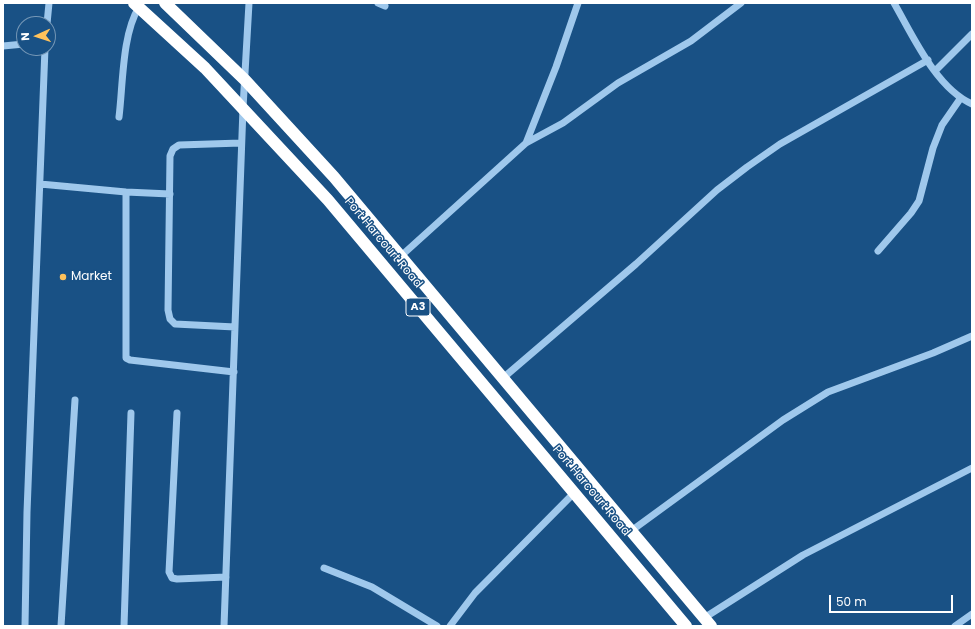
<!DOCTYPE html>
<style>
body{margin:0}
#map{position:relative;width:975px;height:629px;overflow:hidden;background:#195185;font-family:Poppins,sans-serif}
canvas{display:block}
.frame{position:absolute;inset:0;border:4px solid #fff;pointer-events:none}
.north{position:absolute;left:16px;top:16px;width:40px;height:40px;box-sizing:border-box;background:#195185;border:1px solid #7597b6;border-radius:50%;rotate:267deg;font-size:11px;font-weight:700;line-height:16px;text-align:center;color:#fff}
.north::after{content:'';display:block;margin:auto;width:14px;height:18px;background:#ffc25b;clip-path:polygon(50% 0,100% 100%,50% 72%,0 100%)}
.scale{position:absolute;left:829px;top:595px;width:124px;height:18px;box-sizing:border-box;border:2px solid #fff;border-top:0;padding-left:5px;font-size:12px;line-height:14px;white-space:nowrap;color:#fff;-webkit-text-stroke:3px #195185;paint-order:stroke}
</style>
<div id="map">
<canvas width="975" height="629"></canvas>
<div class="frame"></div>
<div class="north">N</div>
<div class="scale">50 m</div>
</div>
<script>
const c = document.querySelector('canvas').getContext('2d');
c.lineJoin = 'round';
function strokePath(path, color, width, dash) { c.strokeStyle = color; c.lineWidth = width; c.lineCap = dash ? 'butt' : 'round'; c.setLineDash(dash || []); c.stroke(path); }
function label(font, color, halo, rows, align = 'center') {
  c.font = font + ' Poppins,sans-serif'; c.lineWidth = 3; c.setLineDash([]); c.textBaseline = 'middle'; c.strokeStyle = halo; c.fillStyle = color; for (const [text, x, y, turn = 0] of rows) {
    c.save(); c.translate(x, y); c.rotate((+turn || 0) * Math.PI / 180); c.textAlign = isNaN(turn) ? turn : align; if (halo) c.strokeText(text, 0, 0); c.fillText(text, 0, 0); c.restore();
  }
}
strokePath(new Path2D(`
 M378 3 385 6
 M894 3C913 36 936 88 972 104
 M47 24 49 3
 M3 46 24 44
 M935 71 972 34
 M119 117C123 85 122 34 139 7
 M526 143 556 67 578 3
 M40 184 126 192 170 194
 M126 192V358L130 360 234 372
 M878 251 911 213 919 201 933 148 942 125 960 99
 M401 256 526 143 563 123 618 83 691 41 741 3
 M235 327 175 324 170 319 168 310 170 156 173 149 179 145 241 143
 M503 378 636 264 717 190 747 167 780 144 928 60
 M177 413 169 572 172 578 177 579 226 577
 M631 531 783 420 828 392 933 353 972 336
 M324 568 372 587 437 626
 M704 618 803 555 972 468
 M25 626 27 512 45 48
 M61 626 75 400
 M124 626 131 413
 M224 626 243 108 249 3
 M450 626 475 593 574 493
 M955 626 972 614`), '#9fc8ec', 7);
strokePath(new Path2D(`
 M134 3 205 68 328 200 686 626
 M165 3 245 80 334 177 711 626`), '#fff', 12);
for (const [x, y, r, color] of [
 [63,277,4,"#ffc25b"]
]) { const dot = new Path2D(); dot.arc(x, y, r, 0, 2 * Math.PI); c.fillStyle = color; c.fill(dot); strokePath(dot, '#195185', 1.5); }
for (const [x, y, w] of [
 [418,307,24]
]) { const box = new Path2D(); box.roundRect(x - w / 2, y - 9, w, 18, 3); c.fillStyle = '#195185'; c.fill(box); strokePath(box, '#fff', 1); }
label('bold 11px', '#fff', null, [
 ["A3",418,307]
]);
label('12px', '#fff', '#195185', [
 ["Port Harcourt Road",383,243,50],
 ["Port Harcourt Road",591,491,50]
]);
label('12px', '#fff', '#195185', [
 ["Market",71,277]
], 'left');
</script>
